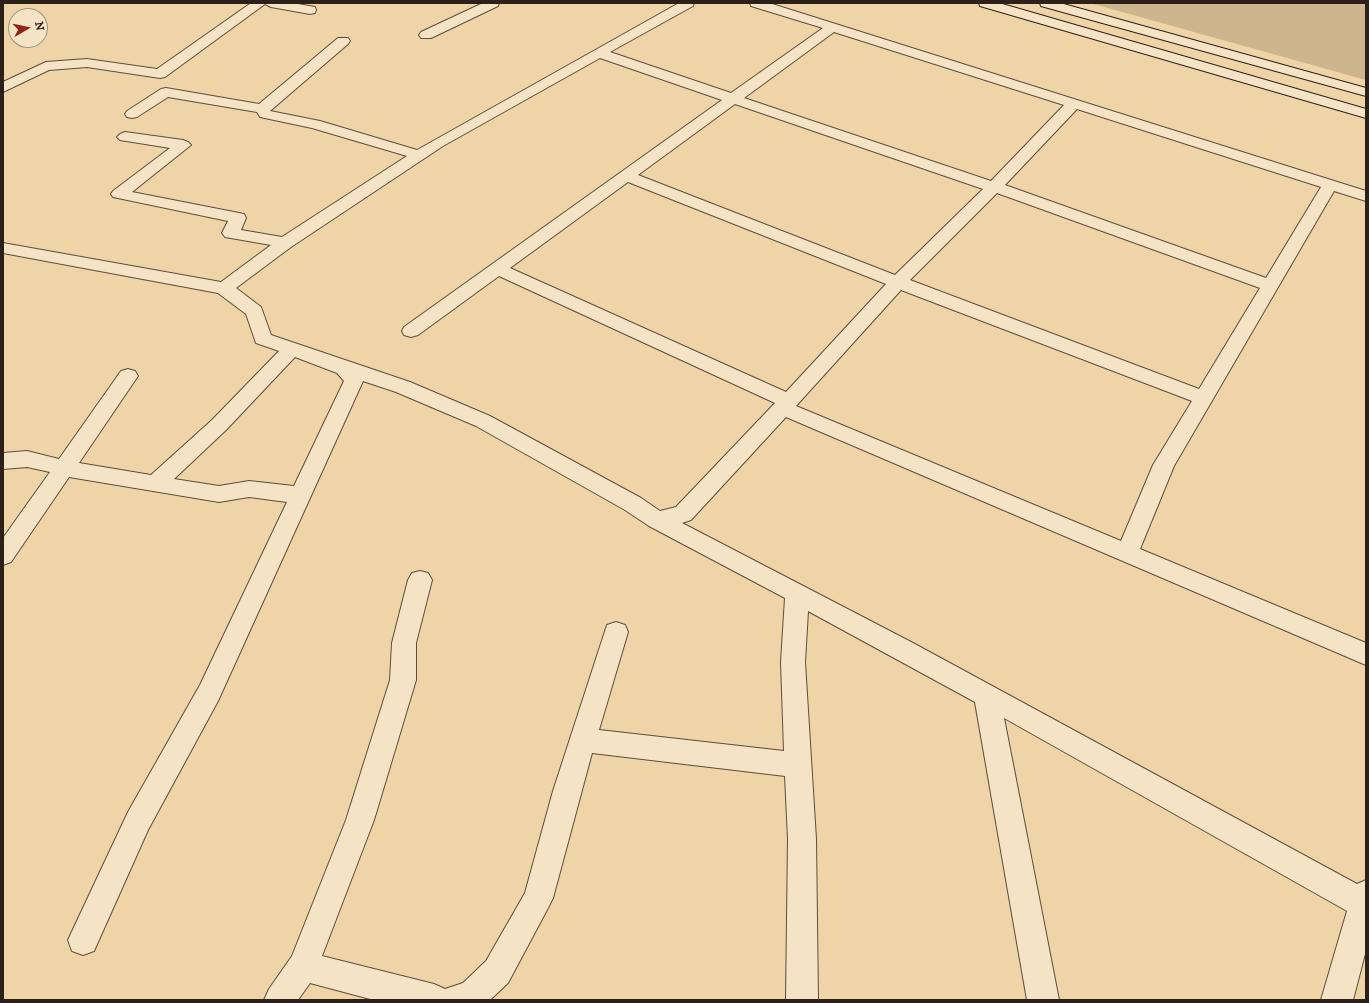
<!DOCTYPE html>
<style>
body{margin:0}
#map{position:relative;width:1369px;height:1003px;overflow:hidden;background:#eed4a6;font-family:"IM FELL DW Pica",serif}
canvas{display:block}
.frame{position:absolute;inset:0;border:4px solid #2d2019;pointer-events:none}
.north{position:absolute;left:8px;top:8px;width:40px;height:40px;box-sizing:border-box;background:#f4e3c5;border:1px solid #a49580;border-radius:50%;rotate:81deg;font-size:11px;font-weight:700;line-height:16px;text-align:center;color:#2d2019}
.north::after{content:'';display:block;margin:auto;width:14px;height:18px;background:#8f2418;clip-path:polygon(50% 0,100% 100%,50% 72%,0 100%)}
</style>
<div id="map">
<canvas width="1369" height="1003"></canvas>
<div class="frame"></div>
<div class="north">N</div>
</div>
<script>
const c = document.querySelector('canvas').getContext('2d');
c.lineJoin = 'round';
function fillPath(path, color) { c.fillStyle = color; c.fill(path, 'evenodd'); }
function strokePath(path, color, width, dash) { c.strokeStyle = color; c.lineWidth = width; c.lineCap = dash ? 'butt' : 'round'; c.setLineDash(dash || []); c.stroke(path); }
fillPath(new Path2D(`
 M1090 3H1366V80Z`), '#cdb58e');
const street = new Path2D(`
 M251 3H292L315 7 316 10 315 13 310 14 271 7 265 4 165 77 160 78 87 67 49 70 3 92V82L46 62 87 59 157 69Z
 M483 3H499L498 6 431 38H421L419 35 421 32Z
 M679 3H694L693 6 610 52 731 93 823 28 751 6 750 3H769L1366 191V201L1334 191 1174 466 1140 549 1366 643V665L786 417 691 520 682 523 913 643 1357 884 1366 880V950L1353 1000H1321L1347 911 1004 718 1059 1000H1027L975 702 808 611 805 662 816 839 818 1000H786L788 839 785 776 592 753 553 898 548 908 508 983 490 1000H374L310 983 298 1000H264L269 989 292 956 346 820 390 680 392 643 408 580 412 573 420 571 428 573 432 580 416 643V680L374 820 322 956 434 984 445 989 463 983 486 961 525 893 553 791 607 625 616 622 625 625 628 632 599 730 784 751 781 662 785 598 649 526 625 510 476 426 396 392 363 381 218 701 148 830 94 951 83 955 72 951 68 940 128 812 200 685 287 502 249 497 219 502 69 477 11 562 3 565V538L50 472 27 467 3 469V453L27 451 59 459 121 371 128 369 135 371 138 376 79 463 151 475 212 420 279 351 256 343 246 314 218 293 3 253V243L221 282 271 245 225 237 222 233 228 221 113 197 111 194 113 191 170 148 120 140 117 137 120 134 125 132 183 140 188 142 191 145 132 192 244 214 246 218 241 230 282 237 407 156 312 128 260 117 257 112 168 97 137 117 132 118 127 117 125 114 127 111 161 89 166 88 259 104 338 38H348L350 41 348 44 270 111 320 121 417 150ZM834 32 1064 105 991 181 744 98ZM600 58 722 100 404 327 402 331 404 335 411 337 418 335 499 276 775 403 676 507 660 511 641 498 490 416 410 382 271 335 261 307 236 288 291 247 443 146ZM735 104 983 189 895 275 638 175ZM1077 109 1321 187 1266 278 1005 185ZM628 182 886 284 786 392 510 268ZM997 193 1260 288 1199 389 910 280ZM901 290 1192 401 1153 465 1121 541 796 406ZM295 357 337 373 344 381 294 486 249 481 219 486 174 479 226 430Z`);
const secondary = new Path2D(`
 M979 3H999L1366 109V118L980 6Z
 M1040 3H1060L1366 88V96L1041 6Z`);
strokePath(street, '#5d4d3c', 2);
strokePath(secondary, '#2d2019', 2);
fillPath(street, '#f4e3c5');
fillPath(secondary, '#f4e3c5');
</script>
